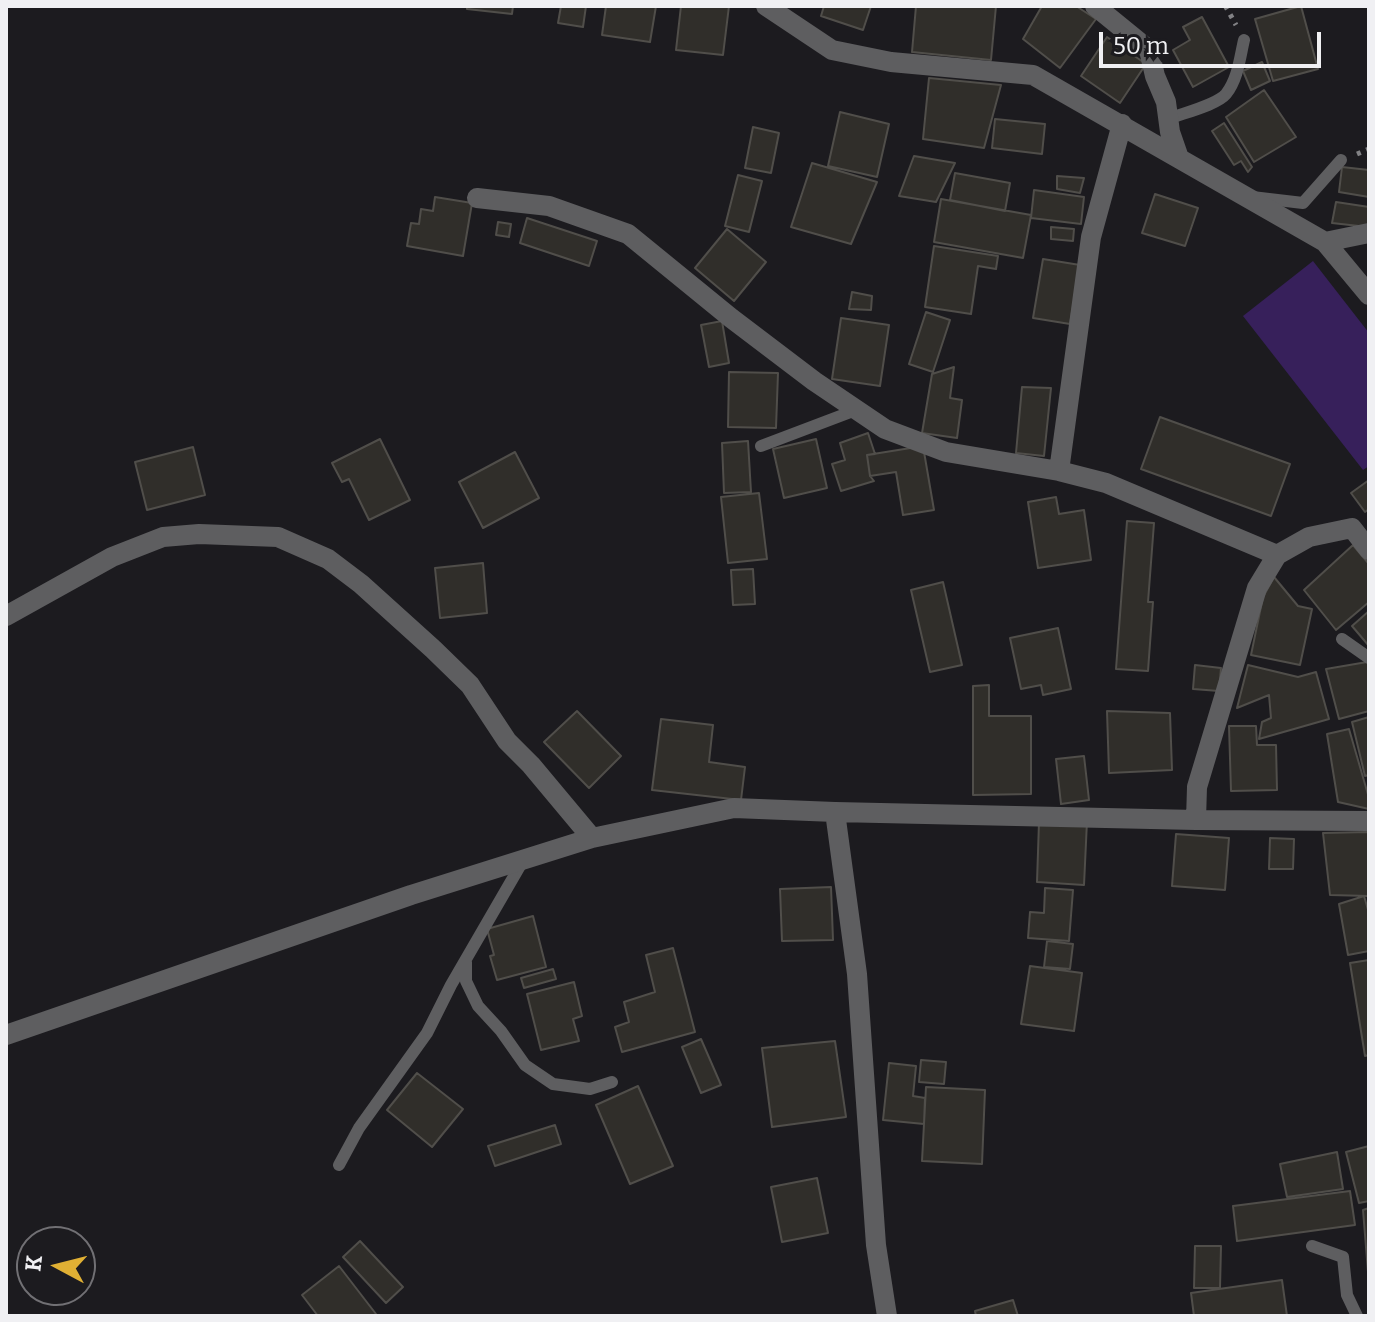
<!DOCTYPE html>
<style>
body{margin:0}
#map{position:relative;width:1375px;height:1322px;overflow:hidden;background:#1c1b1f;font-family:Bitter,serif}
canvas{display:block}
.frame{position:absolute;inset:0;border:8px solid #f0f0f3;pointer-events:none}
.north{position:absolute;left:16px;top:1226px;width:80px;height:80px;box-sizing:border-box;background:#1c1b1f;border:2px solid #717074;border-radius:50%;rotate:277deg;font-size:22px;font-weight:700;line-height:32px;text-align:center;color:#f0f0f3}
.north::after{content:'';display:block;margin:auto;width:28px;height:36px;background:#e0b034;clip-path:polygon(50% 0,100% 100%,50% 72%,0 100%)}
.scale{position:absolute;left:1099px;top:32px;width:222px;height:36px;box-sizing:border-box;border:4px solid #f0f0f3;border-top:0;padding-left:10px;font-size:24px;line-height:28px;white-space:nowrap;color:#f0f0f3;-webkit-text-stroke:6px #1c1b1f;paint-order:stroke}
</style>
<div id="map">
<canvas width="1375" height="1322"></canvas>
<div class="frame"></div>
<div class="north">K</div>
<div class="scale">50 m</div>
</div>
<script>
const c = document.querySelector('canvas').getContext('2d');
c.lineJoin = 'round';
function fillPath(path, color) { c.fillStyle = color; c.fill(path, 'evenodd'); }
function strokePath(path, color, width, dash) { c.strokeStyle = color; c.lineWidth = width; c.lineCap = dash ? 'butt' : 'round'; c.setLineDash(dash || []); c.stroke(path); }
fillPath(new Path2D(`
 M1313 261 1369 333V466L1363 470 1243 316Z`), '#37205b');
const building = new Path2D(`
 M467 6H513L512 14 467 9Z
 M561 6H586L583 27 558 23Z
 M606 6H656L650 42 602 35Z
 M681 6H729L723 55 676 50Z
 M824 6H871L863 30 821 16Z
 M916 6H996L991 60 912 52Z
 M1042 6H1076L1096 19 1060 68 1023 39Z
 M1301 6 1318 69 1273 81 1255 19Z
 M1202 17 1229 67 1193 87 1173 50 1190 40 1183 27Z
 M1107 37 1146 64 1120 103 1081 76Z
 M1262 62 1270 81 1251 90 1243 71Z
 M929 78 1001 85 984 148 923 139Z
 M1264 90 1296 137 1254 162 1226 117Z
 M840 112 889 124 877 177 828 166Z
 M995 119 1045 124 1042 154 992 148Z
 M1224 123 1252 167 1248 172 1241 161 1234 165 1212 131Z
 M753 127 779 133 771 173 745 168Z
 M914 156 955 163 936 202 899 196Z
 M812 163 877 182 851 244 791 227Z
 M1342 167 1369 170V197L1339 192Z
 M955 173 1010 183 1005 211 950 200Z
 M738 175 762 181 749 232 725 226Z
 M1057 176 1084 178 1080 193 1057 189Z
 M1034 190 1084 197 1081 224 1031 218Z
 M1155 194 1198 208 1185 246 1142 233Z
 M435 197 472 203 463 256 407 246 411 223 419 224 421 209 433 211Z
 M941 199 1031 215 1023 258 934 242Z
 M1336 202 1369 207 1368 227 1332 223Z
 M527 218 597 241 589 266 520 243Z
 M498 222 511 224 509 237 496 235Z
 M1051 227 1074 229 1073 241 1051 239Z
 M727 229 766 262 734 301 695 268Z
 M934 246 998 256 996 269 978 266 971 314 925 307Z
 M1043 259 1080 265 1070 324 1033 318Z
 M852 292 872 296 871 310 849 309Z
 M926 312 950 320 933 372 909 364Z
 M841 318 889 325 880 386 832 379Z
 M722 321 729 363 709 367 701 325Z
 M954 367 950 398 962 400 957 438 922 433 932 374Z
 M729 372 778 373 776 428 728 427Z
 M1022 387 1051 388 1044 456 1016 453Z
 M1160 417 1290 464 1271 516 1141 469Z
 M868 433 875 454 867 455 870 476 874 481 841 491 832 464 845 460 840 443Z
 M380 439 410 500 369 520 349 479 342 482 332 463Z
 M816 439 827 488 784 498 773 449Z
 M748 441 751 492 724 493 722 443Z
 M923 446 934 510 903 515 896 472 870 476 867 455Z
 M193 447 205 495 147 510 135 462Z
 M515 452 539 498 483 528 459 482Z
 M1369 480V509L1365 512 1351 493Z
 M759 493 767 559 728 563 721 497Z
 M1056 497 1059 514 1084 510 1091 560 1038 568 1028 502Z
 M1127 521 1154 523 1148 602H1153L1148 671 1116 669Z
 M1353 545 1369 564V602L1336 630 1304 590Z
 M483 563 487 613 440 618 435 568Z
 M753 569 755 604 733 605 731 570Z
 M1274 577 1298 606 1312 609 1300 665 1251 655 1263 597Z
 M943 582 962 665 930 672 911 590Z
 M1369 611V646L1352 626Z
 M1058 628 1071 689 1043 695 1041 685 1021 689 1010 638Z
 M1367 662 1369 664V711L1339 719 1326 669Z
 M1195 665 1221 668 1219 691 1193 689Z
 M1248 665 1298 677 1316 672 1329 719 1259 739 1262 722 1271 718 1269 695 1237 708Z
 M989 685V716H1031V794L973 795V686Z
 M577 711 621 756 589 788 544 742Z
 M1107 711 1170 713 1172 770 1109 773Z
 M1369 717V775L1365 776 1352 722Z
 M661 719 713 725 709 762 745 767 741 800 652 790Z
 M1229 726H1256L1257 745H1276L1277 790 1231 791Z
 M1349 729 1369 798V809L1338 802 1327 734Z
 M1084 756 1089 800 1061 804 1056 759Z
 M1087 821 1084 885 1037 882 1039 822Z
 M1369 832V896L1330 895 1323 833Z
 M1176 834 1229 838 1225 890 1172 886Z
 M1270 838 1294 839 1293 869H1269Z
 M831 887 833 940 782 941 780 889Z
 M1045 888 1073 890 1069 941 1028 938 1030 912 1044 913Z
 M1364 896 1369 913V951L1348 955 1339 904Z
 M533 916 546 967 497 980 490 956 494 955 487 929Z
 M1047 941 1073 944 1070 969 1044 967Z
 M673 948 695 1032 622 1052 615 1027 629 1022 624 1002 655 992 646 955Z
 M1369 960V1055L1365 1056 1350 963Z
 M1030 966 1082 973 1074 1031 1021 1024Z
 M553 969 556 979 524 988 521 978Z
 M574 982 582 1016 573 1019 579 1041 541 1050 527 994Z
 M701 1039 721 1085 701 1093 682 1047Z
 M835 1041 846 1117 772 1127 762 1048Z
 M921 1060 946 1062 944 1084 919 1082Z
 M889 1063 916 1066 913 1096 925 1098 924 1124 883 1120Z
 M417 1073 463 1109 432 1147 387 1110Z
 M638 1086 673 1166 630 1184 596 1105Z
 M926 1087 985 1090 982 1164 922 1161Z
 M555 1125 561 1144 495 1166 488 1146Z
 M1369 1146V1201L1359 1203 1346 1152Z
 M1337 1152 1343 1189 1287 1197 1280 1164Z
 M817 1178 828 1233 782 1242 771 1187Z
 M1350 1191 1355 1225 1237 1241 1233 1206Z
 M1369 1208V1272H1368L1363 1210Z
 M360 1241 403 1287 386 1303 343 1257Z
 M1195 1246H1221L1220 1288H1194Z
 M339 1266 376 1314 373 1316H318L302 1295Z
 M1282 1280 1287 1316H1194L1191 1293Z
 M1013 1300 1018 1316H976L975 1311Z`);
fillPath(building, '#302e2a');
strokePath(building, '#504e4a', 2);
strokePath(new Path2D(`
 M1227 6 1226 7 1236 25
 M1357 154 1369 149`), '#828285', 5, [4, 6]);
strokePath(new Path2D(`
 M1168 119C1183 113 1217 105 1226 94 1238 79 1240 57 1244 40
 M1252 197 1303 203 1341 160
 M761 446 856 410
 M1342 639 1369 658
 M466 962V981L478 1006 501 1031 525 1065 553 1084 590 1089 612 1082
 M339 1165 359 1128 427 1033 451 985 524 859
 M1312 1246 1343 1257 1347 1295 1357 1316`), '#5e5e60', 12);
strokePath(new Path2D(`
 M766 6 832 50 891 62 1033 75 1325 242 1369 295
 M1095 6 1149 50 1155 76 1166 102 1170 132 1179 158
 M477 198 549 206 628 234 731 318 814 381 885 429 946 452 1059 471 1106 483 1277 555
 M1325 242 1369 233
 M1059 471 1091 237 1122 124
 M6 616 112 557 163 537 199 534 278 537 328 559 361 584 433 649 470 685 507 741 531 765 592 838
 M835 812 857 974 876 1245 887 1316
 M1196 820 1197 787 1257 588 1277 555 1309 537 1352 528 1369 550
 M6 1035 411 895 592 838 734 808 835 812 1196 820 1369 821`), '#5e5e60', 20);
</script>
